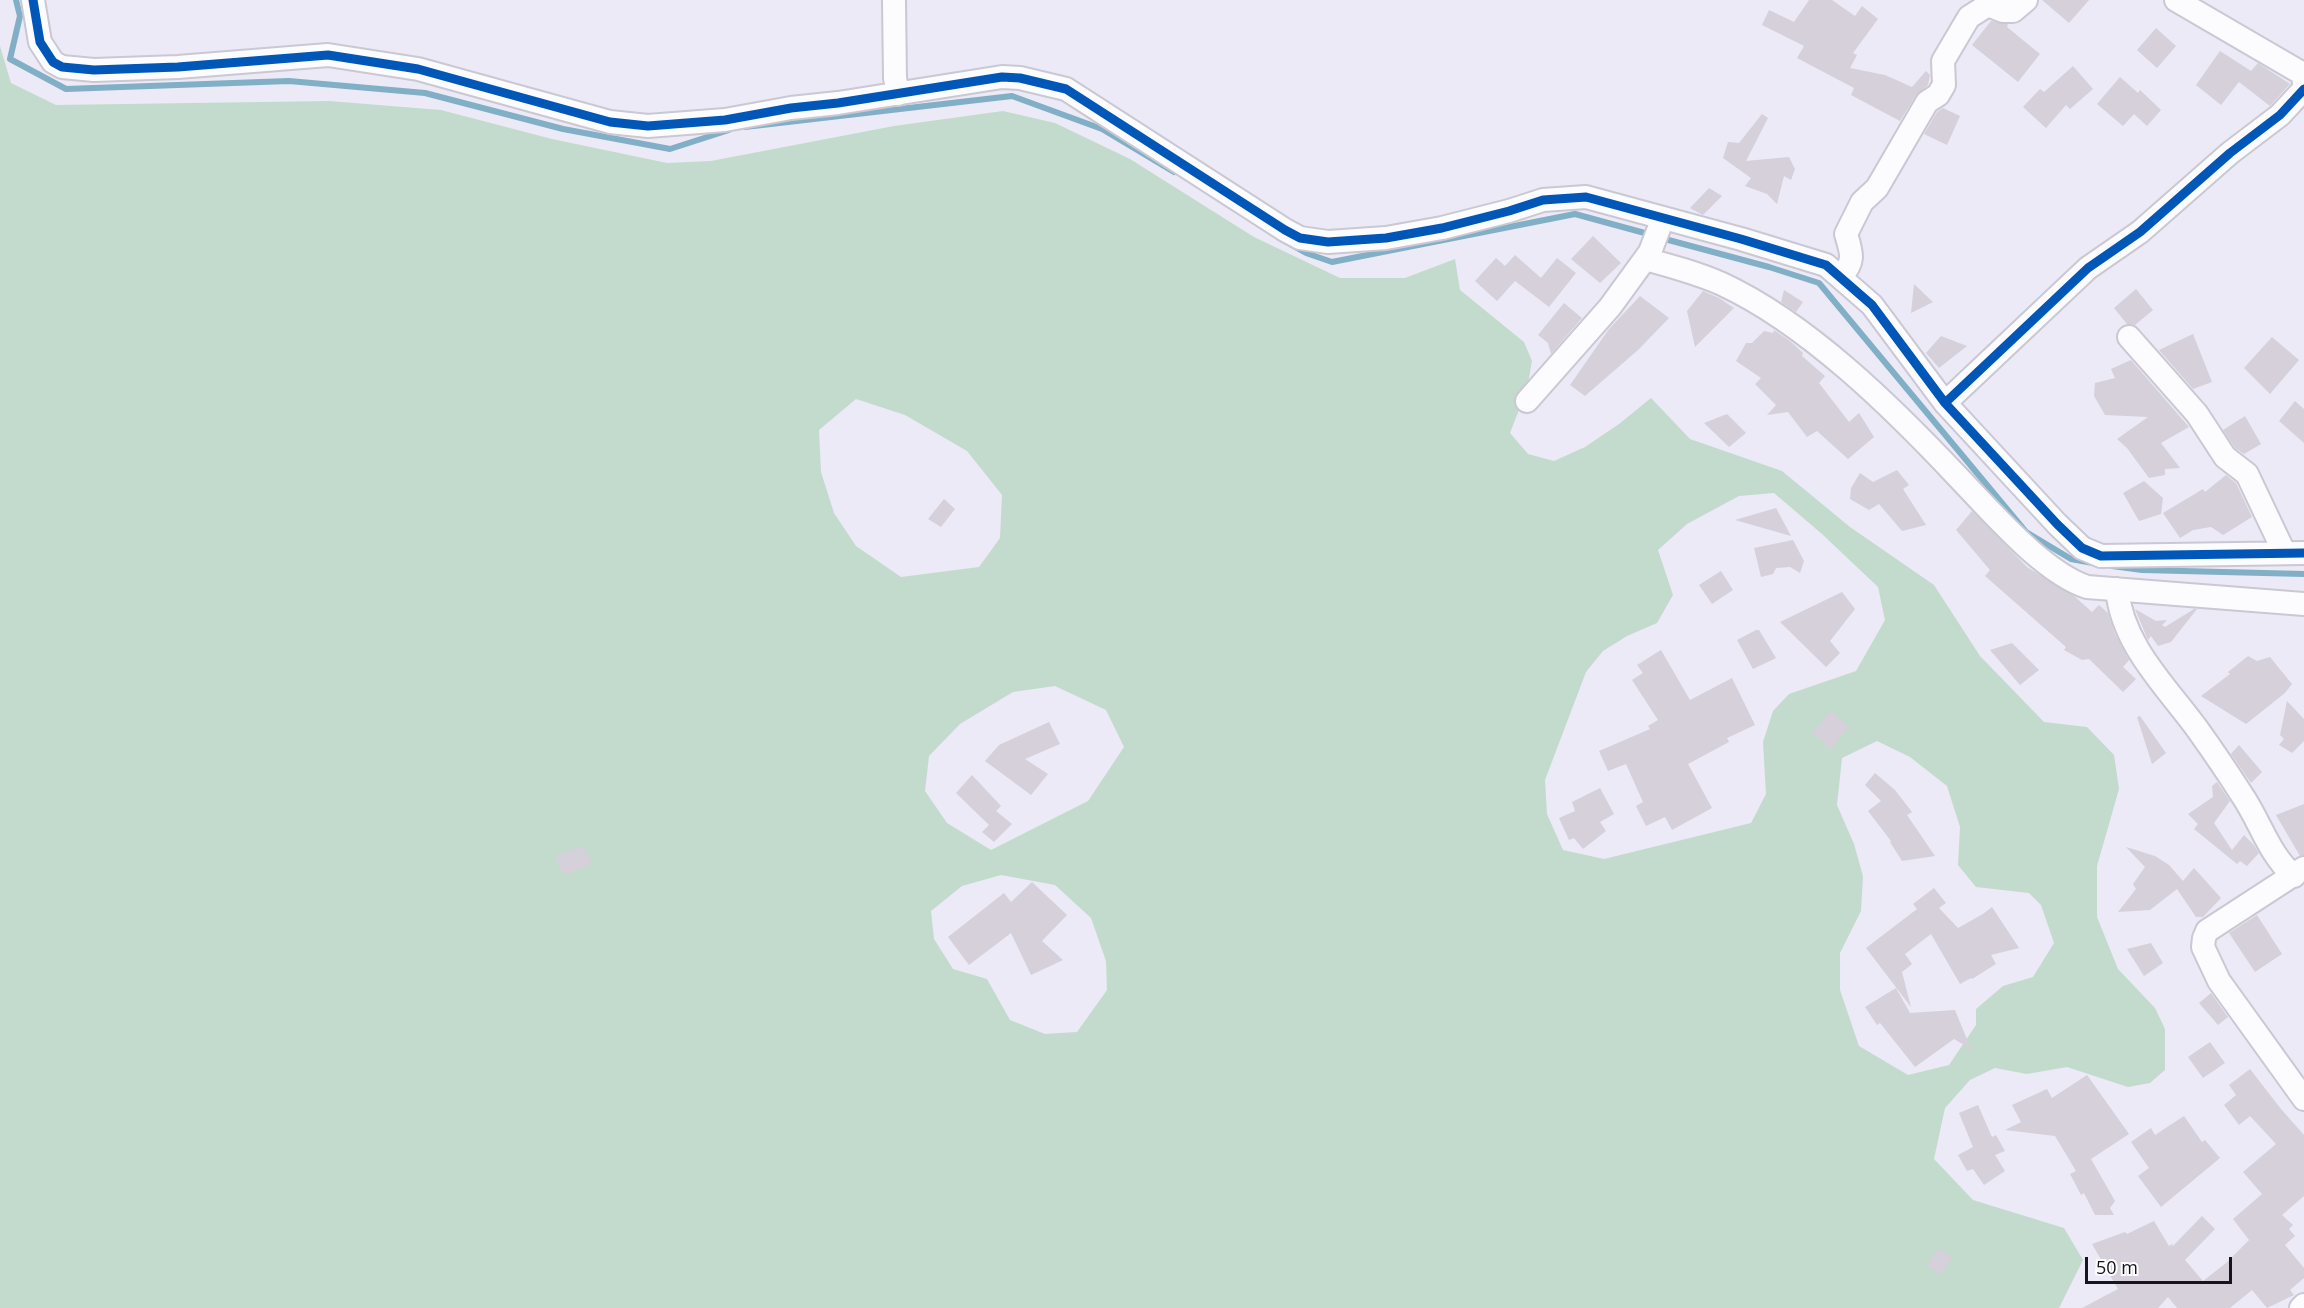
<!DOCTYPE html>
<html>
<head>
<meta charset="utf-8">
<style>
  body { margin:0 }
  #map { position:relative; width:2304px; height:1308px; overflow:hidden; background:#ebeaf6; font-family:"Open Sans",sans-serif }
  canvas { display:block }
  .scale { position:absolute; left:2085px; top:1257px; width:147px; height:27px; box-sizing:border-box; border:3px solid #16141e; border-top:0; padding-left:8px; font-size:18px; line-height:21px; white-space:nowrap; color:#16141e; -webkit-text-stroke:4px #fff; paint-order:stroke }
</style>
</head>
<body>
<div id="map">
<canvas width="2304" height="1308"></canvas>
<div class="scale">50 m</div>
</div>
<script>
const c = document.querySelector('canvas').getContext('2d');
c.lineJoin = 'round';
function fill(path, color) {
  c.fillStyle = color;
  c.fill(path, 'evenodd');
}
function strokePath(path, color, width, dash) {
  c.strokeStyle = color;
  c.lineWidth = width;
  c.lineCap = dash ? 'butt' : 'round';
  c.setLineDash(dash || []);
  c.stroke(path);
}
const green = new Path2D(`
  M 0,46 L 11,83 L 56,105 L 329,101 L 441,110 L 552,139 L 667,163 L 711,161 L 894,126 L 1003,111 L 1055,123 L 1130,159 L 1254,237 L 1340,278 L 1405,278 L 1455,259 L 1460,290 L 1524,342 L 1532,361 L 1527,389 L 1510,433 L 1528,454 L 1554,461 L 1585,447 L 1619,424 L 1651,398 L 1690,439 L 1782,471 L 1850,527 L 1934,585 L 1980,656 L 2044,722 L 2087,727 L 2114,755 L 2119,789 L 2097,866 L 2097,917 L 2118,969 L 2155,1008 L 2165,1029 L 2165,1070 L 2150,1083 L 2128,1087 L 2067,1067 L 2027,1074 L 1995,1068 L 1970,1080 L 1945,1108 L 1934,1159 L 1973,1200 L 2064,1228 L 2083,1260 L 2059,1308 L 0,1308 ZM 856,399 L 905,415 L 967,451 L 1002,495 L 1000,538 L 979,567 L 901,577 L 856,546 L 834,513 L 821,472 L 819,430 ZM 1774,493 L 1822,534 L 1878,587 L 1885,620 L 1856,671 L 1789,694 L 1773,711 L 1763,742 L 1766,794 L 1751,823 L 1604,859 L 1563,850 L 1547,814 L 1545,780 L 1586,672 L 1603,651 L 1627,636 L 1657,623 L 1673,595 L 1658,550 L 1687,524 L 1739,496 ZM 1055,686 L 1106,710 L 1124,747 L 1088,801 L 991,850 L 947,823 L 925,791 L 929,756 L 960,724 L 1013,692 ZM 1877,741 L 1910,757 L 1947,786 L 1960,827 L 1958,865 L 1976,887 L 2029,893 L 2041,905 L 2054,943 L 2033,977 L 2003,986 L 1976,1009 L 1976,1025 L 1949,1065 L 1908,1075 L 1859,1046 L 1840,990 L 1840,953 L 1861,911 L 1863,876 L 1854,844 L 1837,805 L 1842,758 ZM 1001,875 L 1055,885 L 1091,918 L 1106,961 L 1107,990 L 1077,1032 L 1045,1034 L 1010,1020 L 987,979 L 953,969 L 934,939 L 931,911 L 962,886 Z`);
const stream = new Path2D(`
  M 16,0 L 20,16 L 10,59 L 66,89 L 289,81 L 425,93 L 563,129 L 670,149 L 729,130
  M 745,127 L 1012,96 L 1102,129 L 1174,172
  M 1279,238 L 1306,253 L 1332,262 L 1575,214 L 1652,235
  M 1661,238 L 1769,267 L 1819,283 L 2026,532 L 2071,559 L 2093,563
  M 2112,566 L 2142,570 L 2304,574`);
const building = new Path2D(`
  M 1809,0 L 1832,0 L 1855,16 L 1862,6 L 1878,19 L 1853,53 L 1857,55 L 1850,68 L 1885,75 L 1912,87 L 1926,71 L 1930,75 L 1928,85 L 1916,95 L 1900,121 L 1851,95 L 1854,88 L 1797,58 L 1804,46 L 1762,25 L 1769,10 L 1794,22 Z
  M 2042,0 L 2089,0 L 2069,23 Z
  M 1991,21 L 2008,24 L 2007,27 L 2040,54 L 2018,82 L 1972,45 Z
  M 2156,28 L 2176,46 L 2157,68 L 2137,50 Z
  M 2220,51 L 2251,71 L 2258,63 L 2290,84 L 2270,106 L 2239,82 L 2221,105 L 2196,85 Z
  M 2073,66 L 2093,89 L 2070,109 L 2066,105 L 2046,128 L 2023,107 L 2040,89 L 2044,92 Z
  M 2120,77 L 2138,93 L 2140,90 L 2161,110 L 2147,126 L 2134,114 L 2123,126 L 2097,104 Z
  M 1943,108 L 1960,116 L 1947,145 L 1924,134 L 1937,112 Z
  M 1762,114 L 1768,118 L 1746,161 L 1789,157 L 1795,169 L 1791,180 L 1784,176 L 1777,204 L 1767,194 L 1745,186 L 1751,178 L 1723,158 L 1728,142 L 1739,143 Z
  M 1709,188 L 1722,196 L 1703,215 L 1690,208 Z
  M 1593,236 L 1621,263 L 1600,283 L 1571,259 Z
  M 1515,255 L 1541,278 L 1557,258 L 1576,273 L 1549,307 L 1515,281 L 1497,301 L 1475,281 L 1496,258 L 1505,266 Z
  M 1914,284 L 1933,302 L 1911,313 Z
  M 2136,289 L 2153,310 L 2135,325 L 2127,324 L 2114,308 Z
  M 1784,290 L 1803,302 L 1796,312 L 1781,302 Z
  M 1703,291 L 1719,298 L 1734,308 L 1695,347 L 1687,311 Z
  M 1640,296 L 1669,318 L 1638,350 L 1585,396 L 1570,385 L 1609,329 Z
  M 1564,303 L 1582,318 L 1551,354 L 1548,343 L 1538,335 Z
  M 1774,330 L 1790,341 L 1803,353 L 1802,356 L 1825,376 L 1819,383 L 1849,422 L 1859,413 L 1874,437 L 1848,459 L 1817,431 L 1807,437 L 1788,412 L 1767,415 L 1776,405 L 1755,384 L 1761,378 L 1736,361 L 1746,343 L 1752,343 L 1764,331 L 1773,333 Z
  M 2193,334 L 2212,382 L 2193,389 L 2159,350 Z
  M 1941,336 L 1967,346 L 1939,368 L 1926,353 Z
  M 2272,337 L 2299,360 L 2270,394 L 2244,368 Z
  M 2131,360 L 2189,427 L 2161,443 L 2180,468 L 2165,469 L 2165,475 L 2149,478 L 2127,448 L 2117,439 L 2148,417 L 2105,415 L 2094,396 L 2095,383 L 2115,378 L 2111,369 Z
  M 2295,401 L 2304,409 L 2304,443 L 2279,421 Z
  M 1727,414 L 1746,433 L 1729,447 L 1704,423 Z
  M 2245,416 L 2261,444 L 2244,454 L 2235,448 L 2223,430 Z
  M 1897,470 L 1909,485 L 1903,489 L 1926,525 L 1902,531 L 1879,504 L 1869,510 L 1850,499 L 1851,488 L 1860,473 L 1873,482 Z
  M 2226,475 L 2236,483 L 2252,517 L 2223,535 L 2211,527 L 2193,530 L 2180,538 L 2163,513 L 2203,489 L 2205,492 Z
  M 2144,481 L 2163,498 L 2161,514 L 2139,521 L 2123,493 Z
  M 944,499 L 955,509 L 941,527 L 928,519 Z
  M 1776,508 L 1791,536 L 1735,520 Z
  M 1972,511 L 2027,567 L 2073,595 L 2092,612 L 2099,605 L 2108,613 L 2115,634 L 2129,660 L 2123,667 L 2136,679 L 2123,692 L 2089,659 L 2082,660 L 2064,650 L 2066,647 L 1985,576 L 1990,570 L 1956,530 Z
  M 1793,540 L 1804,561 L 1800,573 L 1790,567 L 1776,568 L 1773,574 L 1761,577 L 1754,548 Z
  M 1721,571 L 1733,590 L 1712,604 L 1699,585 Z
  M 1842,592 L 1855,609 L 1830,641 L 1840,653 L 1826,667 L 1780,622 Z
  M 2135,609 L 2156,621 L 2167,620 L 2162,625 L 2165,627 L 2194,609 L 2197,609 L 2171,642 L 2158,646 L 2151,636 L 2148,640 Z
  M 1756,630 L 1759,630 L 1776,658 L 1753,669 L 1737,640 Z
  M 2012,643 L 2039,670 L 2020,685 L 1990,650 Z
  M 1661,650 L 1690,700 L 1732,678 L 1755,725 L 1727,738 L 1729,742 L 1688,764 L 1712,808 L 1672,830 L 1665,817 L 1646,826 L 1636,806 L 1643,802 L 1626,764 L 1608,771 L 1599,751 L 1650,729 L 1648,726 L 1658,720 L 1632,680 L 1643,673 L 1637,665 Z
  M 2248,656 L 2257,661 L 2270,657 L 2292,684 L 2285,693 L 2246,724 L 2201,696 L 2230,674 L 2228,672 Z
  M 2287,701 L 2304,719 L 2304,741 L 2292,753 L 2279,745 L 2284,739 L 2280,735 Z
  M 1831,711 L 1849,727 L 1831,749 L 1812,733 Z
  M 2140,716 L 2166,753 L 2152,764 L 2137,717 Z
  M 1049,722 L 1060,744 L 1025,759 L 1048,774 L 1031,795 L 985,761 L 999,745 Z
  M 2239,745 L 2262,772 L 2251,783 L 2231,754 Z
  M 1875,773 L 1895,790 L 1912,812 L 1907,815 L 1935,856 L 1902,861 L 1890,842 L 1891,841 L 1868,811 L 1881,801 L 1865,785 Z
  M 972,775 L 1001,806 L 996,811 L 1012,824 L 994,842 L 982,832 L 989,825 L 956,793 Z
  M 2217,782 L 2230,801 L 2214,823 L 2232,850 L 2244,835 L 2254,845 L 2259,853 L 2247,866 L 2240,861 L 2237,864 L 2194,829 L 2198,824 L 2188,814 L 2213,797 L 2212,786 Z
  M 1600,788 L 1614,814 L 1600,822 L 1606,831 L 1583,849 L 1574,838 L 1569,840 L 1559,818 L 1575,811 L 1572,802 Z
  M 2304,804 L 2304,855 L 2300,856 L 2276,815 Z
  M 583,846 L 592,864 L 563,875 L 555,856 Z
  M 2126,847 L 2155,856 L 2169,865 L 2183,881 L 2194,868 L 2221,898 L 2203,917 L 2196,917 L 2177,889 L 2150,910 L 2118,912 L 2136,889 L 2133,884 L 2145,867 Z
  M 1032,882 L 1067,915 L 1042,941 L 1063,960 L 1031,975 L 1011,933 L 969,965 L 948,937 L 1004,893 L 1011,902 Z
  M 1934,888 L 1946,903 L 1939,908 L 1958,928 L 1983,914 L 1992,907 L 2019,948 L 1991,955 L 1996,964 L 1972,979 L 1971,978 L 1960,984 L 1931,934 L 1905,954 L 1912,964 L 1902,972 L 1911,1007 L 1866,948 L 1917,909 L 1913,904 Z
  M 2257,915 L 2282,954 L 2255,972 L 2229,933 Z
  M 2151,943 L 2163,963 L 2144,976 L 2127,949 Z
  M 1896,988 L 1910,1013 L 1955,1010 L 1971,1049 L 1954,1039 L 1915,1067 L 1880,1023 L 1877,1025 L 1865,1007 Z
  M 2211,993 L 2228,1017 L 2218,1025 L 2199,1003 Z
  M 2210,1042 L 2225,1063 L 2203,1078 L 2188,1057 Z
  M 2250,1069 L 2281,1109 L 2304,1135 L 2304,1196 L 2282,1215 L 2293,1225 L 2289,1229 L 2295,1236 L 2285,1245 L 2304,1268 L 2304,1278 L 2290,1290 L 2294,1295 L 2267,1308 L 2252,1290 L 2230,1308 L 2177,1308 L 2168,1297 L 2158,1308 L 2082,1308 L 2118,1289 L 2092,1244 L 2125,1232 L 2127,1234 L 2154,1221 L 2169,1246 L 2172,1244 L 2173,1246 L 2202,1216 L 2215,1229 L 2185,1260 L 2203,1281 L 2226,1263 L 2249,1240 L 2233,1219 L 2262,1194 L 2243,1172 L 2276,1144 L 2250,1116 L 2239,1125 L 2224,1105 L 2236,1095 L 2229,1085 Z
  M 2087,1075 L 2129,1134 L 2091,1159 L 2115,1201 L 2110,1208 L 2114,1215 L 2095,1215 L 2084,1193 L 2081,1195 L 2070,1174 L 2076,1171 L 2055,1136 L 2005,1130 L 2021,1122 L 2012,1105 L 2047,1089 L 2052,1098 Z
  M 1978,1105 L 1992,1137 L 1996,1135 L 2005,1151 L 1995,1155 L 2005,1171 L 1984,1185 L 1973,1169 L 1967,1171 L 1958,1155 L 1973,1147 L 1959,1113 Z
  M 2184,1116 L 2202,1142 L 2205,1140 L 2220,1158 L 2161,1207 L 2138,1176 L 2149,1168 L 2131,1142 L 2151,1128 L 2155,1135 Z
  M 1939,1248 L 1952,1258 L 1940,1275 L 1927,1265 Z`);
const street = new Path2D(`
  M 33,0 L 40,42 L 53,62 L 62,67 L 94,70 L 178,67 L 328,55 L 418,69 L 610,122 L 648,126 L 725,120 L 791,108 L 838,103 L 1002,77 L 1020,78 L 1066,89 L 1285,230 L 1300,238 L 1328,242 L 1386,238 L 1442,228 L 1509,211 L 1543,200 L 1586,197 L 1741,239 L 1826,265 L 1872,305 L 1945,403 L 2057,524 L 2082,548 L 2101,556 L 2304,553
  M 894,0 L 895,78 L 898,94
  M 2176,0 L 2303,74 L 2304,84
  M 1645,259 C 1671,266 1697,273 1722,284 C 1808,324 1893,408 1957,476 C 1990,510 2042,572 2087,587 L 2304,604
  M 1841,277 C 1855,261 1852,254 1846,234 L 1862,202 L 1877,188 L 1927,102 L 1938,95 L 1944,85 L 1943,61 L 1969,17 L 1988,5 L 2003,11 L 2013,11 L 2026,0
  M 2129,337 L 2197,414 L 2225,457 L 2247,474 L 2284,552
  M 1527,401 L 1610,307 L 1650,252 L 1663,218
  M 1945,403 L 2088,268 L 2140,232 L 2230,153 L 2280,115 L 2304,89
  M 2117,589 C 2122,645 2166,686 2198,730 C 2213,751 2228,773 2242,795 C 2260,821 2269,855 2294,876
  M 2304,868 L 2207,931 L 2204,938 L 2203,947 L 2219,981 L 2304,1099
  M 2301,1308 L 2304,1305`);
const cycleway = new Path2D(`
  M 33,0 L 40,42 L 53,62 L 62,67 L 94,70 L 178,67 L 328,55 L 418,69 L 610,122 L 648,126 L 725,120 L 791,108 L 838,103 L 1002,77 L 1020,78 L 1066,89 L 1285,230 L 1300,238 L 1328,242 L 1386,238 L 1442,228 L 1509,211 L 1543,200 L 1586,197 L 1741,239 L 1826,265 L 1872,305 L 1945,403 L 2057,524 L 2082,548 L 2101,556 L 2304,553
  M 1945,403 L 2088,268 L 2140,232 L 2230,153 L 2280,115 L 2304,89`);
fill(green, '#c3dbcc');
strokePath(stream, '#80afc6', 6);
fill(building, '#d5d0d9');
strokePath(street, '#c9c8d3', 26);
strokePath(street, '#fcfcfe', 22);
strokePath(cycleway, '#0057b8', 9);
</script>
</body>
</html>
